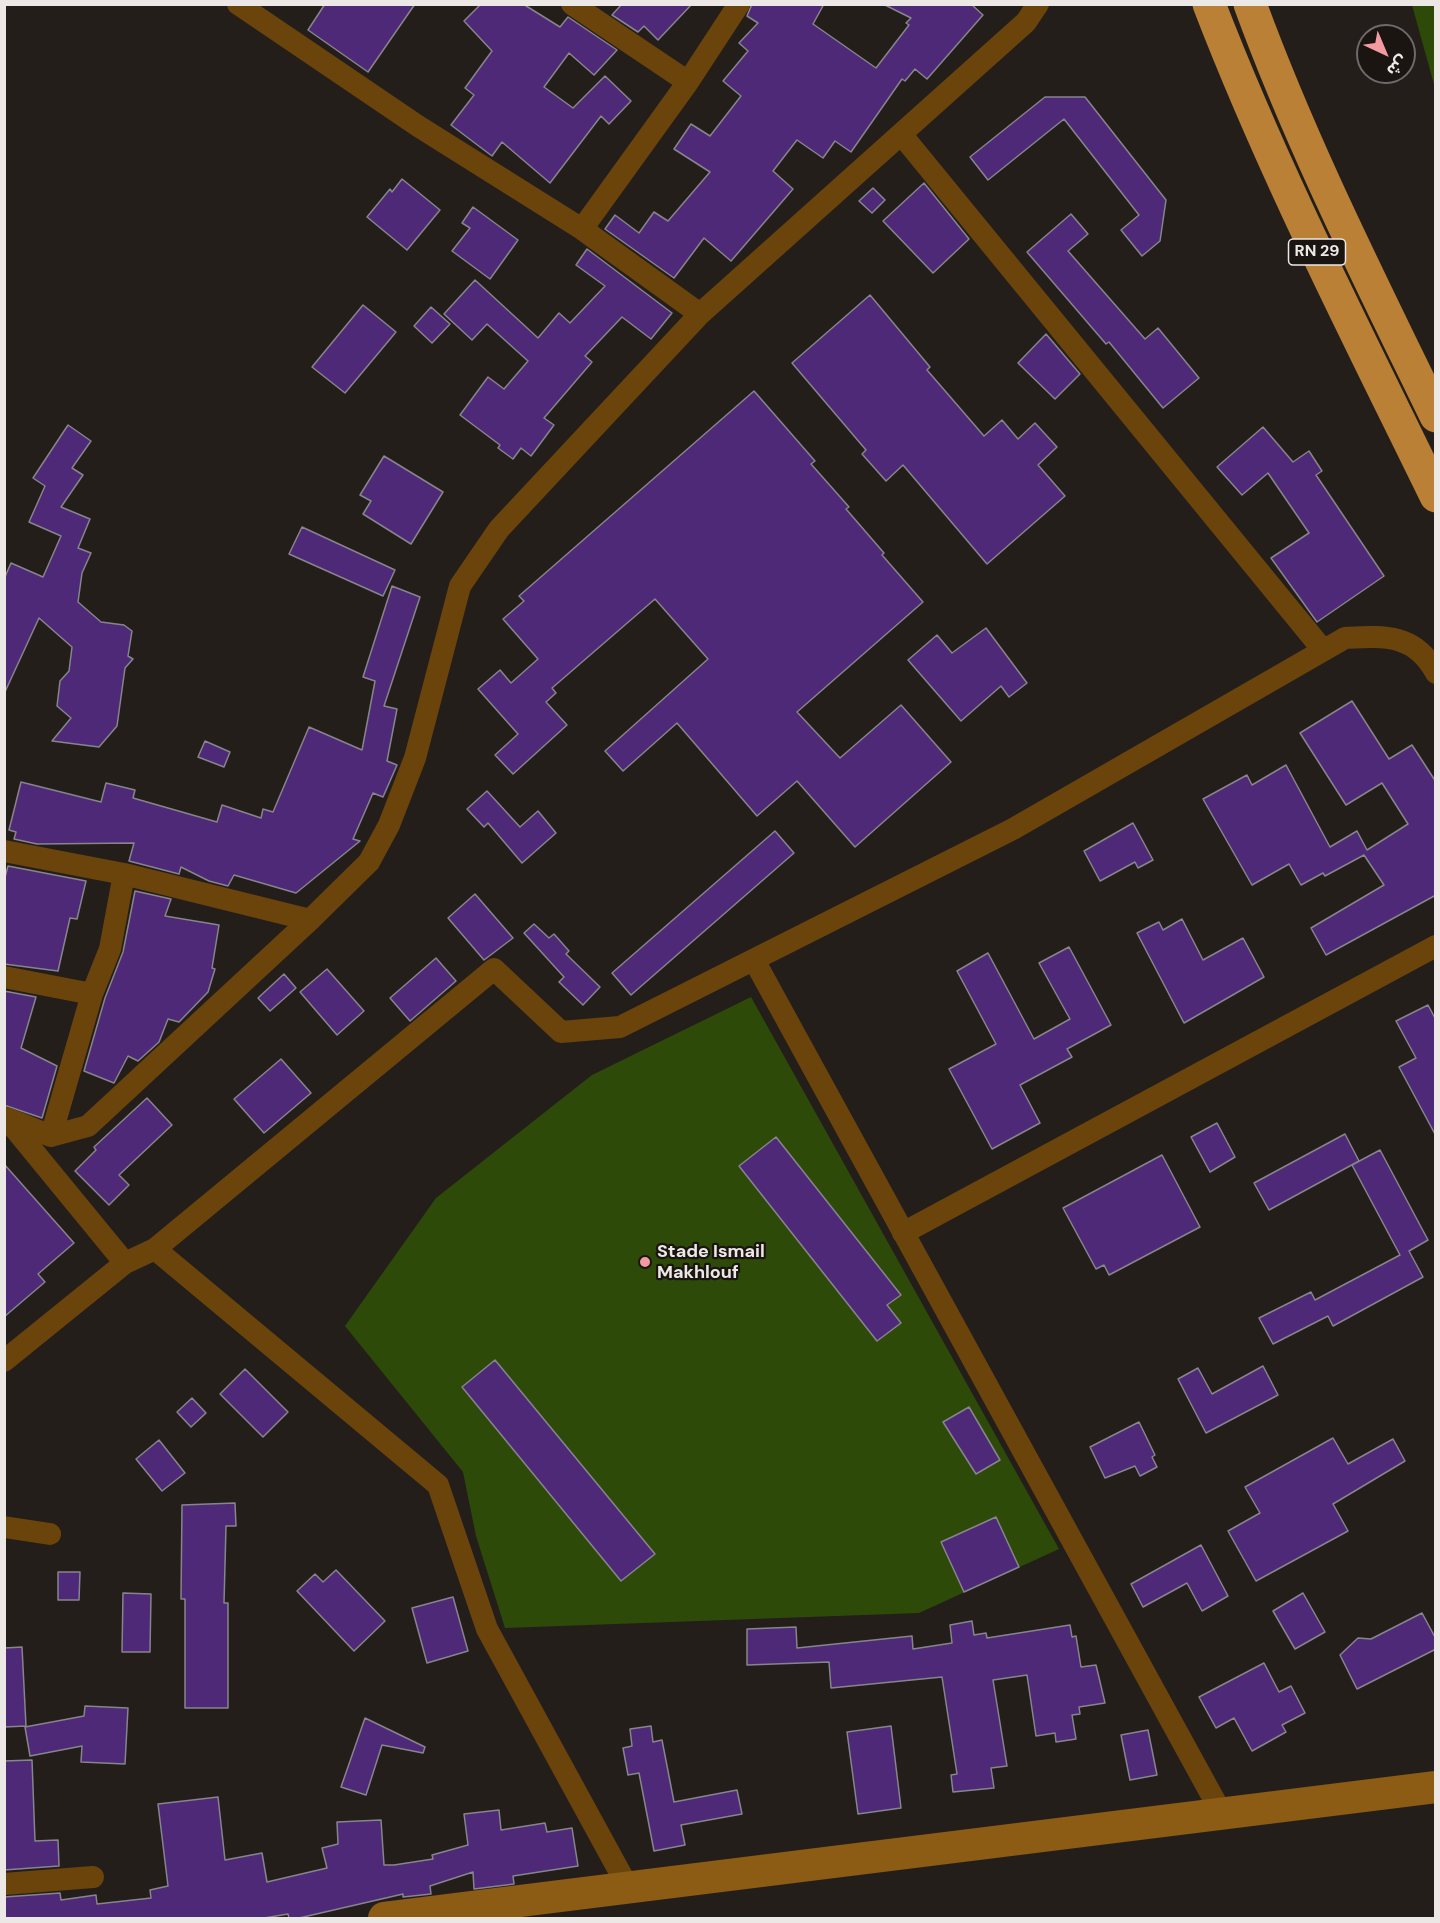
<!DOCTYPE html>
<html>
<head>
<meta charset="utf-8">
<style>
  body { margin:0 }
  #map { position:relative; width:1440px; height:1923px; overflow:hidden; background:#241e1b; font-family:"DM Sans","Noto Sans Arabic",sans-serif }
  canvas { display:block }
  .frame { position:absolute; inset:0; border:6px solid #ece8e6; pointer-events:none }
  .north { position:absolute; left:1356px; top:24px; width:60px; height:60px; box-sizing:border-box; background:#1b1512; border:2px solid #6f6967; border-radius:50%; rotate:136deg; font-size:16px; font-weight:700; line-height:24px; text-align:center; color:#ece8e6 }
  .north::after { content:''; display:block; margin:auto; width:21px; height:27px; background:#f49aa1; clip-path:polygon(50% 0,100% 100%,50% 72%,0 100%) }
</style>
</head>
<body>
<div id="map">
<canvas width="1440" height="1923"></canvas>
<div class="frame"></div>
<div class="north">ش</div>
</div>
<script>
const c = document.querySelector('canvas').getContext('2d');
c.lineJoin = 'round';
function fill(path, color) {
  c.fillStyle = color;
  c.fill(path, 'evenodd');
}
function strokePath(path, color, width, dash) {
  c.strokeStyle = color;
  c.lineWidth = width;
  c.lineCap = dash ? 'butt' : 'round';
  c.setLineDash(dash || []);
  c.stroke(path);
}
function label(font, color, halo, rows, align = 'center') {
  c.font = font + ' "DM Sans",sans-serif';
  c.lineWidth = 4.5;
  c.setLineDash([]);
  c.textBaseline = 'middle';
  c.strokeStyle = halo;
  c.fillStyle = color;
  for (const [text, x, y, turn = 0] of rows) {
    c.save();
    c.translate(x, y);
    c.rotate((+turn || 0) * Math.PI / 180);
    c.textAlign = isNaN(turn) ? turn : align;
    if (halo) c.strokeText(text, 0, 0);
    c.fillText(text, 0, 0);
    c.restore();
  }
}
const green = new Path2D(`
  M 1412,5 L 1435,5 L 1435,88 Z
  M 751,997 L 1059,1549 L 919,1613 L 505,1628 L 476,1536 L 463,1472 L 345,1326 L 436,1198 L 592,1075 Z`);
const building = new Path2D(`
  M 325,4 L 415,4 L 368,72 L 308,30 Z
  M 481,4 L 523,4 L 560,27 L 568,17 L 617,50 L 594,75 L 569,53 L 544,87 L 573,108 L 605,76 L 631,101 L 609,124 L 601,116 L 550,183 L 502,142 L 492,156 L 451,125 L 474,95 L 465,88 L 492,51 L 464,21 Z
  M 622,4 L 692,4 L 658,40 L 644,26 L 638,32 L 612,15 Z
  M 752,4 L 824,4 L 813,24 L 876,68 L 909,25 L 906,23 L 911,18 L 883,4 L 971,4 L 983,15 L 927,79 L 915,69 L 905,81 L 902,79 L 851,152 L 835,141 L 823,158 L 797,140 L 773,171 L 793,189 L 731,261 L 704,238 L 674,278 L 605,229 L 615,215 L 639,233 L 654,212 L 668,221 L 710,172 L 674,149 L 691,124 L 710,136 L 741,96 L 723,81 L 748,51 L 739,43 L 758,23 L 747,16 Z
  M 1045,97 L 1085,97 L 1166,200 L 1160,241 L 1142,256 L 1121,230 L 1139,215 L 1064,119 L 988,180 L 970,157 Z
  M 402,179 L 440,210 L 407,250 L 367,217 L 390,189 L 392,192 Z
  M 924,183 L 969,239 L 933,273 L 883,221 Z
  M 873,188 L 885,200 L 872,213 L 859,201 Z
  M 473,207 L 518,240 L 490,279 L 452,251 L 470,228 L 462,223 Z
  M 1071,214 L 1088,234 L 1068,251 L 1145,339 L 1158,328 L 1199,378 L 1163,408 L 1109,342 L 1106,344 L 1027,252 Z
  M 587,249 L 672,313 L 651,339 L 622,317 L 585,356 L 592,362 L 544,418 L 554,425 L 531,456 L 521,448 L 513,459 L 498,448 L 500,445 L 460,415 L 488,377 L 504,389 L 528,361 L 487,324 L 472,340 L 444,314 L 475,280 L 538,338 L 559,313 L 570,323 L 605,286 L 576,265 Z
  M 870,295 L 930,367 L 927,370 L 984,436 L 1002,420 L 1018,439 L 1035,423 L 1057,447 L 1038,465 L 1065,496 L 987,564 L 903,465 L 886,481 L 862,454 L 866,450 L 792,363 Z
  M 363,305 L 396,332 L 345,393 L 312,367 Z
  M 431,307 L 450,324 L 432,343 L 414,326 Z
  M 1046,334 L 1080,374 L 1055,399 L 1018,363 Z
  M 754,391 L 815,461 L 811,464 L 849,507 L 846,509 L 884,553 L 882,555 L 923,602 L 797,712 L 840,758 L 901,705 L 951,762 L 855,847 L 797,781 L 757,816 L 677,723 L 623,771 L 605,751 L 708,659 L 655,599 L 552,688 L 556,693 L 546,702 L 567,725 L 513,774 L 495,755 L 518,734 L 478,689 L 500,670 L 511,683 L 538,659 L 503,619 L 524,601 L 519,596 Z
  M 68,425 L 91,441 L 72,468 L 83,475 L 61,507 L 90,519 L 78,548 L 91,553 L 82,573 L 78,602 L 101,622 L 124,625 L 132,631 L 128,656 L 133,659 L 125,668 L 117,726 L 99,747 L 52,741 L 71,718 L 57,706 L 60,681 L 69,671 L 72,647 L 39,618 L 4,694 L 4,579 L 11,563 L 43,577 L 61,536 L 29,522 L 45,486 L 33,478 Z
  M 1263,427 L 1293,462 L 1309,451 L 1322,471 L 1316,475 L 1384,576 L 1317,622 L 1271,558 L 1309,533 L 1268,473 L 1242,495 L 1217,467 Z
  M 384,456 L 443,492 L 411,544 L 363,514 L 371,501 L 360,495 Z
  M 302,527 L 395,570 L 383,596 L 289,554 Z
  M 392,586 L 420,597 L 384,706 L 397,709 L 387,761 L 397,765 L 383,797 L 373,793 L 353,839 L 360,841 L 296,893 L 234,875 L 228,886 L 209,881 L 181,867 L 179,874 L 129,861 L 134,843 L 37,844 L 14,839 L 16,832 L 9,830 L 21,782 L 101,802 L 106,783 L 135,790 L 133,798 L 217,822 L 222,805 L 261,818 L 263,809 L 273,812 L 309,727 L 362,750 L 375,681 L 363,677 Z
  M 986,628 L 1027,683 L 1009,697 L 1001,686 L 961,721 L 908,660 L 937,635 L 952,653 Z
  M 1352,701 L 1389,759 L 1412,745 L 1436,782 L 1436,895 L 1326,955 L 1311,928 L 1384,885 L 1364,855 L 1325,876 L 1323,873 L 1301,885 L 1289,864 L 1252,885 L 1203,799 L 1247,775 L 1252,785 L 1286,765 L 1330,847 L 1357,831 L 1367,850 L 1408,824 L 1382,783 L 1346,805 L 1300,733 Z
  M 205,741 L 230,752 L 224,767 L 198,757 Z
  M 487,791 L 520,827 L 538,811 L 556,833 L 522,863 L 488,823 L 484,827 L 467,809 Z
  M 1133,823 L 1153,860 L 1138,868 L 1135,862 L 1100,881 L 1084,851 Z
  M 775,831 L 794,853 L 631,995 L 612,973 Z
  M 8,866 L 86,881 L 77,919 L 70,918 L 58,971 L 4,964 L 4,881 Z
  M 135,891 L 171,899 L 165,916 L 219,925 L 212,968 L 215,969 L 208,992 L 179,1022 L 168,1019 L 159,1042 L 138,1061 L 128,1056 L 114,1083 L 84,1071 L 105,998 L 123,952 Z
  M 475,894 L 513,938 L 484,960 L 448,918 Z
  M 1182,919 L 1203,960 L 1243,938 L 1264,977 L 1184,1023 L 1137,933 L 1159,922 L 1163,930 Z
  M 534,924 L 549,938 L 554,934 L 569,951 L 566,954 L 600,987 L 583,1005 L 559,982 L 564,977 L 524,933 Z
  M 1069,947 L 1111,1025 L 1067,1049 L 1072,1057 L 1020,1085 L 1040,1123 L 992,1149 L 949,1069 L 996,1044 L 957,971 L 988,953 L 1034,1039 L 1070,1019 L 1039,963 Z
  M 436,958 L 456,981 L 410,1021 L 390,998 Z
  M 327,969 L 364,1011 L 337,1035 L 300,992 Z
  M 284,974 L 296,988 L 270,1011 L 258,998 Z
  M 4,991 L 36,997 L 21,1048 L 57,1066 L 42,1118 L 4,1105 Z
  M 1428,1005 L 1436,1020 L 1436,1136 L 1399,1067 L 1416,1058 L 1396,1021 Z
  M 281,1059 L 311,1093 L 264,1133 L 234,1099 Z
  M 147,1098 L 172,1125 L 119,1175 L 129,1185 L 109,1205 L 75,1171 L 96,1150 L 94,1147 Z
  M 1217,1123 L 1235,1157 L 1210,1172 L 1191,1137 Z
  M 1345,1134 L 1359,1161 L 1269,1210 L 1254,1183 Z
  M 776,1137 L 901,1295 L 887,1305 L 901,1323 L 877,1341 L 739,1166 Z
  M 1380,1150 L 1428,1240 L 1409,1251 L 1423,1277 L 1333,1326 L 1328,1316 L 1273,1344 L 1259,1318 L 1311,1292 L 1315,1300 L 1400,1255 L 1352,1165 Z
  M 1162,1155 L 1200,1227 L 1109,1275 L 1104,1265 L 1096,1269 L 1063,1208 Z
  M 4,1164 L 74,1243 L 38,1274 L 45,1282 L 4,1317 Z
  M 495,1360 L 655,1554 L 621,1581 L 462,1387 Z
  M 1263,1366 L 1278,1395 L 1206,1433 L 1178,1379 L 1198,1368 L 1212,1394 Z
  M 245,1369 L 288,1412 L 263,1437 L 220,1394 Z
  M 192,1398 L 206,1413 L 191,1427 L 177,1412 Z
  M 969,1407 L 1000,1460 L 976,1474 L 943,1422 Z
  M 1139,1422 L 1155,1455 L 1152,1457 L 1157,1467 L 1140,1476 L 1135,1466 L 1105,1478 L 1090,1447 Z
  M 1333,1438 L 1348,1464 L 1393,1439 L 1405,1461 L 1333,1504 L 1348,1531 L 1256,1581 L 1228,1531 L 1260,1513 L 1245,1487 Z
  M 159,1440 L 185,1473 L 162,1491 L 136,1459 Z
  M 235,1503 L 236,1526 L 226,1526 L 224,1603 L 228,1603 L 228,1708 L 185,1708 L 185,1599 L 181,1599 L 182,1505 Z
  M 996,1517 L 1019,1567 L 964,1592 L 941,1542 Z
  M 1201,1545 L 1228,1596 L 1202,1611 L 1187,1583 L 1143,1607 L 1131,1584 Z
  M 336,1570 L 385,1621 L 354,1651 L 297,1591 L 315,1574 L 323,1582 Z
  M 58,1572 L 80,1572 L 79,1600 L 58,1600 Z
  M 123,1593 L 151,1594 L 150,1652 L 122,1652 Z
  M 1303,1593 L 1325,1632 L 1295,1649 L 1273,1611 Z
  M 453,1597 L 468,1651 L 427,1663 L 412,1608 Z
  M 1422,1613 L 1436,1639 L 1436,1649 L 1357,1689 L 1340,1655 L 1358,1638 L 1371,1639 Z
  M 972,1621 L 974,1635 L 986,1633 L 987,1638 L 1070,1625 L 1072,1637 L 1076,1636 L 1081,1667 L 1096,1665 L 1105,1703 L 1079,1707 L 1080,1714 L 1072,1715 L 1076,1739 L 1056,1742 L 1055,1733 L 1036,1736 L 1027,1675 L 993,1680 L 1007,1766 L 991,1768 L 994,1788 L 953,1792 L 951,1775 L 957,1774 L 942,1677 L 831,1688 L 829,1662 L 747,1665 L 747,1629 L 796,1627 L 797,1648 L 912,1636 L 913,1649 L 952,1643 L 950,1625 Z
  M 22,1647 L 26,1726 L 4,1727 L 4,1648 Z
  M 1264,1663 L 1279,1692 L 1291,1686 L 1305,1713 L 1282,1725 L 1286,1732 L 1252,1751 L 1234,1718 L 1216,1728 L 1199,1697 Z
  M 85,1706 L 128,1708 L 125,1764 L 81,1762 L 82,1746 L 30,1756 L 25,1727 L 84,1716 Z
  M 365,1718 L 425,1747 L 423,1753 L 382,1745 L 366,1795 L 341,1787 Z
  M 651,1726 L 653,1742 L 662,1740 L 674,1802 L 737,1790 L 742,1814 L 681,1825 L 685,1845 L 654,1851 L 639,1773 L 628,1775 L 623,1748 L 632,1746 L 630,1729 Z
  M 891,1726 L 901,1808 L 858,1814 L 847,1732 Z
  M 1148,1730 L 1157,1775 L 1130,1780 L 1121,1735 Z
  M 32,1760 L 35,1841 L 58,1840 L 59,1866 L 4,1870 L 4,1761 Z
  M 218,1797 L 225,1860 L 262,1853 L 267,1882 L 327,1868 L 322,1848 L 338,1844 L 337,1822 L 381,1820 L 384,1865 L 394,1865 L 433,1859 L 432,1855 L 468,1845 L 464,1814 L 499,1810 L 501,1830 L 545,1823 L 547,1832 L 572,1828 L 578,1866 L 513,1876 L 514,1884 L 474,1889 L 473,1872 L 430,1886 L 431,1894 L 403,1897 L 403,1894 L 299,1918 L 289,1918 L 288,1914 L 264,1918 L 4,1918 L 4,1897 L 60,1893 L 61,1900 L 96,1895 L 97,1904 L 151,1898 L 150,1890 L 168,1886 L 158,1804 Z`);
const street = new Path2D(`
  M 238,4 L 418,126 L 582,229 L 700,314
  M 572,4 L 688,82 L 739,4
  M 901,134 L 1323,650
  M 582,229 L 688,82
  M 4,851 L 124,874 L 310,920
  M 754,960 L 1222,1814
  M 4,977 L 92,994
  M 6,1118 L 125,1263 L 155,1249 L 494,969 L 561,1032 L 620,1027 L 1013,829 L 1345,638 C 1383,636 1415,633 1436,673
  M 9,1119 L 51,1136 L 88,1126 L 310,920 L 369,862 L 389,825 L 415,758 L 460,586 L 499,529 L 700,314 L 1026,22 L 1038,4
  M 51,1136 L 92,994 L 110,949 L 124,874
  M 903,1233 L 1436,946
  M 155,1249 L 438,1485 L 487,1629 L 629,1889
  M 4,1361 L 125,1263
  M 4,1527 L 50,1534
  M 4,1884 L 93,1877`);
const secondary = new Path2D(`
  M 384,1918 L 1436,1787`);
const highway = new Path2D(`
  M 1209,4 C 1274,173 1357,334 1436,496
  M 1250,4 C 1302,146 1370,280 1436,416`);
const markers = [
  [645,1262,6,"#f49aa1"]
];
const shields = [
  [1317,252,57]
];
const shieldNames = [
  ["RN 29",1317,252]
];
const poiNames = [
  ["Stade Ismail",657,1252],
  ["Makhlouf",657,1273]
];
fill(green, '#2e4a09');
fill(building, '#4d2977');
strokePath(building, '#87858c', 1.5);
strokePath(street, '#6b440c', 22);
strokePath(secondary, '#8c5b14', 32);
strokePath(highway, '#b98036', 33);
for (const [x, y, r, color] of markers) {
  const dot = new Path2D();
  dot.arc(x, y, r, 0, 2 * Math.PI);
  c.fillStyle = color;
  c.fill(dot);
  strokePath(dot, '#1b1512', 2);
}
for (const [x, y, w] of shields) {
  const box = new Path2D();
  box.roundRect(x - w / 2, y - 13, w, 26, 4.5);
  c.fillStyle = '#1b1512';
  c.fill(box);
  strokePath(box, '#ece8e6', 1.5);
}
label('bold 16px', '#ece8e6', null, shieldNames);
label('bold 18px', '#ece8e6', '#1b1512', poiNames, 'left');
</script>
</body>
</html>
